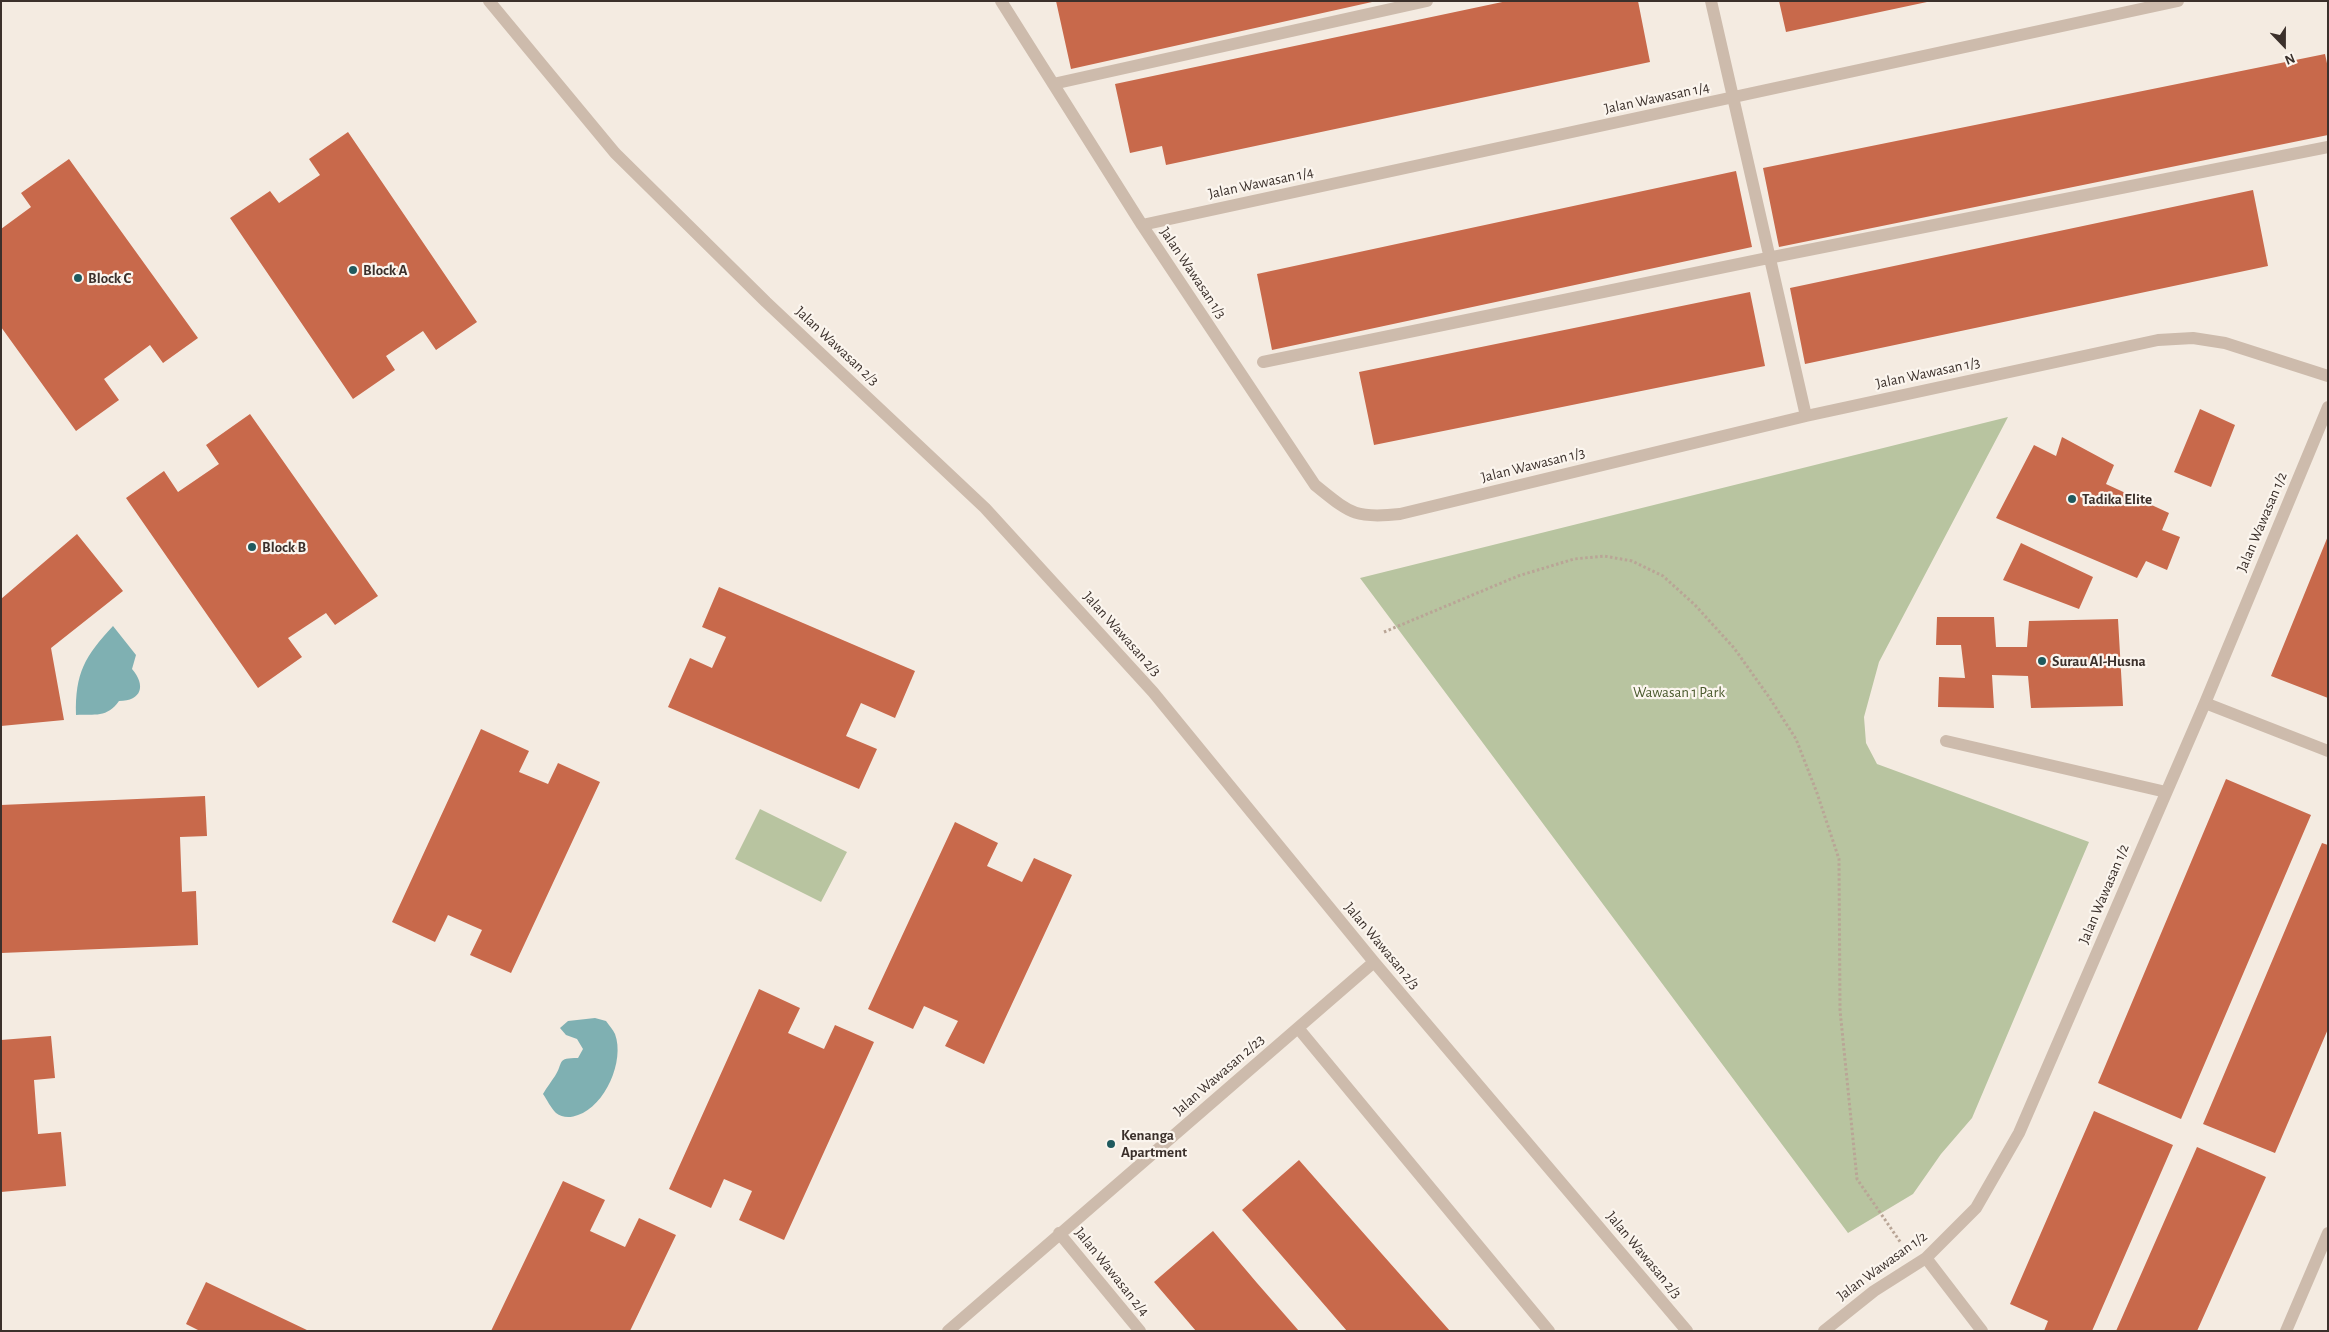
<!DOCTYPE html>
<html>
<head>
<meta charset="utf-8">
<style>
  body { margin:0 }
  #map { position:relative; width:2329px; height:1332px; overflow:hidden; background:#f4ebe1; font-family:"Alegreya Sans",sans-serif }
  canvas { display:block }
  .frame { position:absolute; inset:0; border:2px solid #3b302b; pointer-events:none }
  .north { position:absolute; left:2259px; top:20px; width:50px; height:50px; -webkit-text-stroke:4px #fbf5ee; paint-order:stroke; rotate:158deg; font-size:14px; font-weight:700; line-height:20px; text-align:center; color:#3b302b }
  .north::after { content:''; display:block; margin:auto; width:18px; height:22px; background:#3b302b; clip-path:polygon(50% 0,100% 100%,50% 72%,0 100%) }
</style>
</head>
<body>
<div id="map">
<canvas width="2329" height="1332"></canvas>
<div class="frame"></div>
<div class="north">N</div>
</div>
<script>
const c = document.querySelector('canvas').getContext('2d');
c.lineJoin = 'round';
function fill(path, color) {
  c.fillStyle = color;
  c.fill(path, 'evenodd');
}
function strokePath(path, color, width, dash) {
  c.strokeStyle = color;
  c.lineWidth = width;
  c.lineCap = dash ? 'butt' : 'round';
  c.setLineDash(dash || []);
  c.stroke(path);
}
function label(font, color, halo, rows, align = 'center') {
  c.font = font + ' "Alegreya Sans",sans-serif';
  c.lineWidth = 4.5;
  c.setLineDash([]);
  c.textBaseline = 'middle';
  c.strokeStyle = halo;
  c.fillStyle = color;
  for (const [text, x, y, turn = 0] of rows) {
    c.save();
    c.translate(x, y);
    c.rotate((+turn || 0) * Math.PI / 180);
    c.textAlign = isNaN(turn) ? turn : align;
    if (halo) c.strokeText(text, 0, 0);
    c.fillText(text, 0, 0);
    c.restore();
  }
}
const green = new Path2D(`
  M 2008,417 L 1879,662 L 1864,717 L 1866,743 L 1877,764 L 2089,842 L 1972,1118 L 1941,1154 L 1913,1194 L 1848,1233 L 1360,578 Z
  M 760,809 L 847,852 L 821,902 L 735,859 Z`);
const water = new Path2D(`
  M 113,626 L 136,655 L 132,669 C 146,685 142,701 119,701 C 107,718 95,714 76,715 C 75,673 85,656 113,626 Z
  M 595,1018 L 606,1021 C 609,1025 613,1030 615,1034 C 625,1061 605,1106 578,1115 C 571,1118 562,1118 556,1113 C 551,1108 547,1100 543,1094 C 547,1087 551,1082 555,1076 C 564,1062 556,1058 578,1058 L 583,1049 L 577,1039 L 566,1035 L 560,1028 L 568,1021 Z`);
const building = new Path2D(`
  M 1056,1 L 1372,1 L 1372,2 L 1071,69 Z
  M 1507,1 L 1638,1 L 1650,62 L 1166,165 L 1162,146 L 1130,153 L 1115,84 Z
  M 1779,1 L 1926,1 L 1927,2 L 1786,32 Z
  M 2325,54 L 2328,68 L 2328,135 L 1779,247 L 1763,168 Z
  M 348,132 L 477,322 L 436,350 L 423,331 L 386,356 L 395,370 L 353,399 L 230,218 L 270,191 L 279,203 L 320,175 L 309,159 Z
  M 69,159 L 198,338 L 163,363 L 150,345 L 104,379 L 119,400 L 76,431 L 1,327 L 1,229 L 31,207 L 21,193 Z
  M 1736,171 L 1752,247 L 1272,350 L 1257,274 Z
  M 2253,190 L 2268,266 L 1805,364 L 1790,288 Z
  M 1750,292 L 1765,366 L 1374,445 L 1359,372 Z
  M 2200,409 L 2235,425 L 2211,487 L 2174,472 Z
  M 250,414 L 378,596 L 335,625 L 326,613 L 288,638 L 302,657 L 258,688 L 126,498 L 164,471 L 178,492 L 219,464 L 206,445 Z
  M 2062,437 L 2114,465 L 2106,484 L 2169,513 L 2162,530 L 2180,537 L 2167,570 L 2146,561 L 2137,578 L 1996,518 L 2034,445 L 2056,456 Z
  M 77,534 L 123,591 L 51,648 L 64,720 L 1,726 L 1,599 Z
  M 2328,536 L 2328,698 L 2271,676 Z
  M 2021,543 L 2093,577 L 2079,609 L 2003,580 Z
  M 719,587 L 915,671 L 895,718 L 861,703 L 846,736 L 877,749 L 859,789 L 668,707 L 690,658 L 712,668 L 726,637 L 702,627 Z
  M 1937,617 L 1994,617 L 1996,647 L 2027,647 L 2029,621 L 2118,619 L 2123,706 L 2031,708 L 2028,676 L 1992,675 L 1994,708 L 1938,707 L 1939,677 L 1965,678 L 1961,645 L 1936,645 Z
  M 481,729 L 529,751 L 519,772 L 548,784 L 558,763 L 600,782 L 511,973 L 470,955 L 482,930 L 448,915 L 435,942 L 392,922 Z
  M 2226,779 L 2311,815 L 2181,1119 L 2098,1083 Z
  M 205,796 L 207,836 L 180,837 L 182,892 L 196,891 L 198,945 L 1,953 L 1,805 Z
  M 955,822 L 998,843 L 987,866 L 1022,882 L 1034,858 L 1072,875 L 984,1064 L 945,1046 L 958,1021 L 924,1006 L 913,1029 L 868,1009 Z
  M 2322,843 L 2328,845 L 2328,1029 L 2275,1153 L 2203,1124 Z
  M 759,989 L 800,1008 L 788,1033 L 824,1049 L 835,1025 L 874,1042 L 784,1240 L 739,1220 L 752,1191 L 724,1179 L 711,1208 L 669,1189 Z
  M 51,1036 L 55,1078 L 34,1080 L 38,1134 L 61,1132 L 66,1186 L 1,1192 L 1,1040 Z
  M 2094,1111 L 2173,1145 L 2092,1331 L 2044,1331 L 2048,1321 L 2010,1304 Z
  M 2197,1147 L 2266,1177 L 2249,1215 L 2197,1331 L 2116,1331 Z
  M 1299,1160 L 1321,1185 L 1450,1331 L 1347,1331 L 1308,1286 L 1242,1210 Z
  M 563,1181 L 605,1200 L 590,1231 L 625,1247 L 639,1218 L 676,1235 L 630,1331 L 491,1331 Z
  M 1213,1231 L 1257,1283 L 1299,1331 L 1196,1331 L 1154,1282 Z
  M 206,1282 L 309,1331 L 200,1331 L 186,1324 Z`);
const path = new Path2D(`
  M 1384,632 L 1518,576 L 1574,559 L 1604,556 L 1632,561 L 1663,576 L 1695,605 L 1734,648 L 1769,697 L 1796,739 L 1817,793 L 1839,859 L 1840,1010 L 1857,1179 L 1901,1243`);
const minor = new Path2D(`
  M 489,1 L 615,153 L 766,302 L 985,508 L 1153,692 L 1374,962 L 1687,1331
  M 1001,1 L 1142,225 L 1315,485 C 1350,513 1354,519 1400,514 L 1806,416 L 2158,340 L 2193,338 L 2225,343 L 2328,376
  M 1711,1 L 1806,416
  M 1053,84 L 1427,1
  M 1142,225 L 2178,1
  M 1263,362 L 1768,258 L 2328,147
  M 2205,703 L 2328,751
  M 1946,741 L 2166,792
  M 1298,1028 L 1549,1331
  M 1059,1233 L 1140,1331
  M 1926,1258 L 1982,1331
  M 948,1331 L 1374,962
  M 1824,1331 L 1874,1291 L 1926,1258 L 1976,1208 L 2019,1133 L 2205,703 L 2328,407
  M 2286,1331 L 2328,1233`);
const markers = [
  [353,270,5,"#1f5a5e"],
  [78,278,5,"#1f5a5e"],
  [2072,499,5,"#1f5a5e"],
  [252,547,5,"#1f5a5e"],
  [2042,661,5,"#1f5a5e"],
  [1111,1144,5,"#1f5a5e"]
];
const streetNames = [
  ["Jalan Wawasan 1/4",1657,98,-12],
  ["Jalan Wawasan 1/4",1261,183,-12],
  ["Jalan Wawasan 1/3",1193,273,56],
  ["Jalan Wawasan 2/3",837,346,43],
  ["Jalan Wawasan 1/3",1928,373,-12],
  ["Jalan Wawasan 1/3",1533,465,-14],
  ["Jalan Wawasan 1/2",2262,522,-67],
  ["Jalan Wawasan 2/3",1122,634,48],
  ["Jalan Wawasan 1/2",2104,894,-67],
  ["Jalan Wawasan 2/3",1382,946,50],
  ["Jalan Wawasan 2/23",1219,1075,-41],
  ["Jalan Wawasan 2/3",1644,1255,50],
  ["Jalan Wawasan 1/2",1882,1266,-36],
  ["Jalan Wawasan 2/4",1112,1272,51]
];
const poiNames = [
  ["Block A",363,270],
  ["Block C",88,278],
  ["Tadika Elite",2082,499],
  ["Block B",262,547],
  ["Surau Al-Husna",2052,661],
  ["Kenanga",1121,1135],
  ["Apartment",1121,1152]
];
const parkNames = [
  ["Wawasan 1 Park",1679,692]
];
fill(green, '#b8c4a0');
fill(water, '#7fb0b2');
fill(building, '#c8694b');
strokePath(path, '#b9a596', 3, [2.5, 2.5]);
strokePath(minor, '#cdbbac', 12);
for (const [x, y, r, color] of markers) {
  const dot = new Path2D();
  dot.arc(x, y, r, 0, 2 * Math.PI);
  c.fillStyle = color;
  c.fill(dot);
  strokePath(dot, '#fbf5ee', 2);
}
label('15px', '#3b302b', '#fbf5ee', streetNames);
label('bold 15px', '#3b302b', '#fbf5ee', poiNames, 'left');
label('15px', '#4a5a2e', '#fbf5ee', parkNames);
</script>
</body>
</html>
